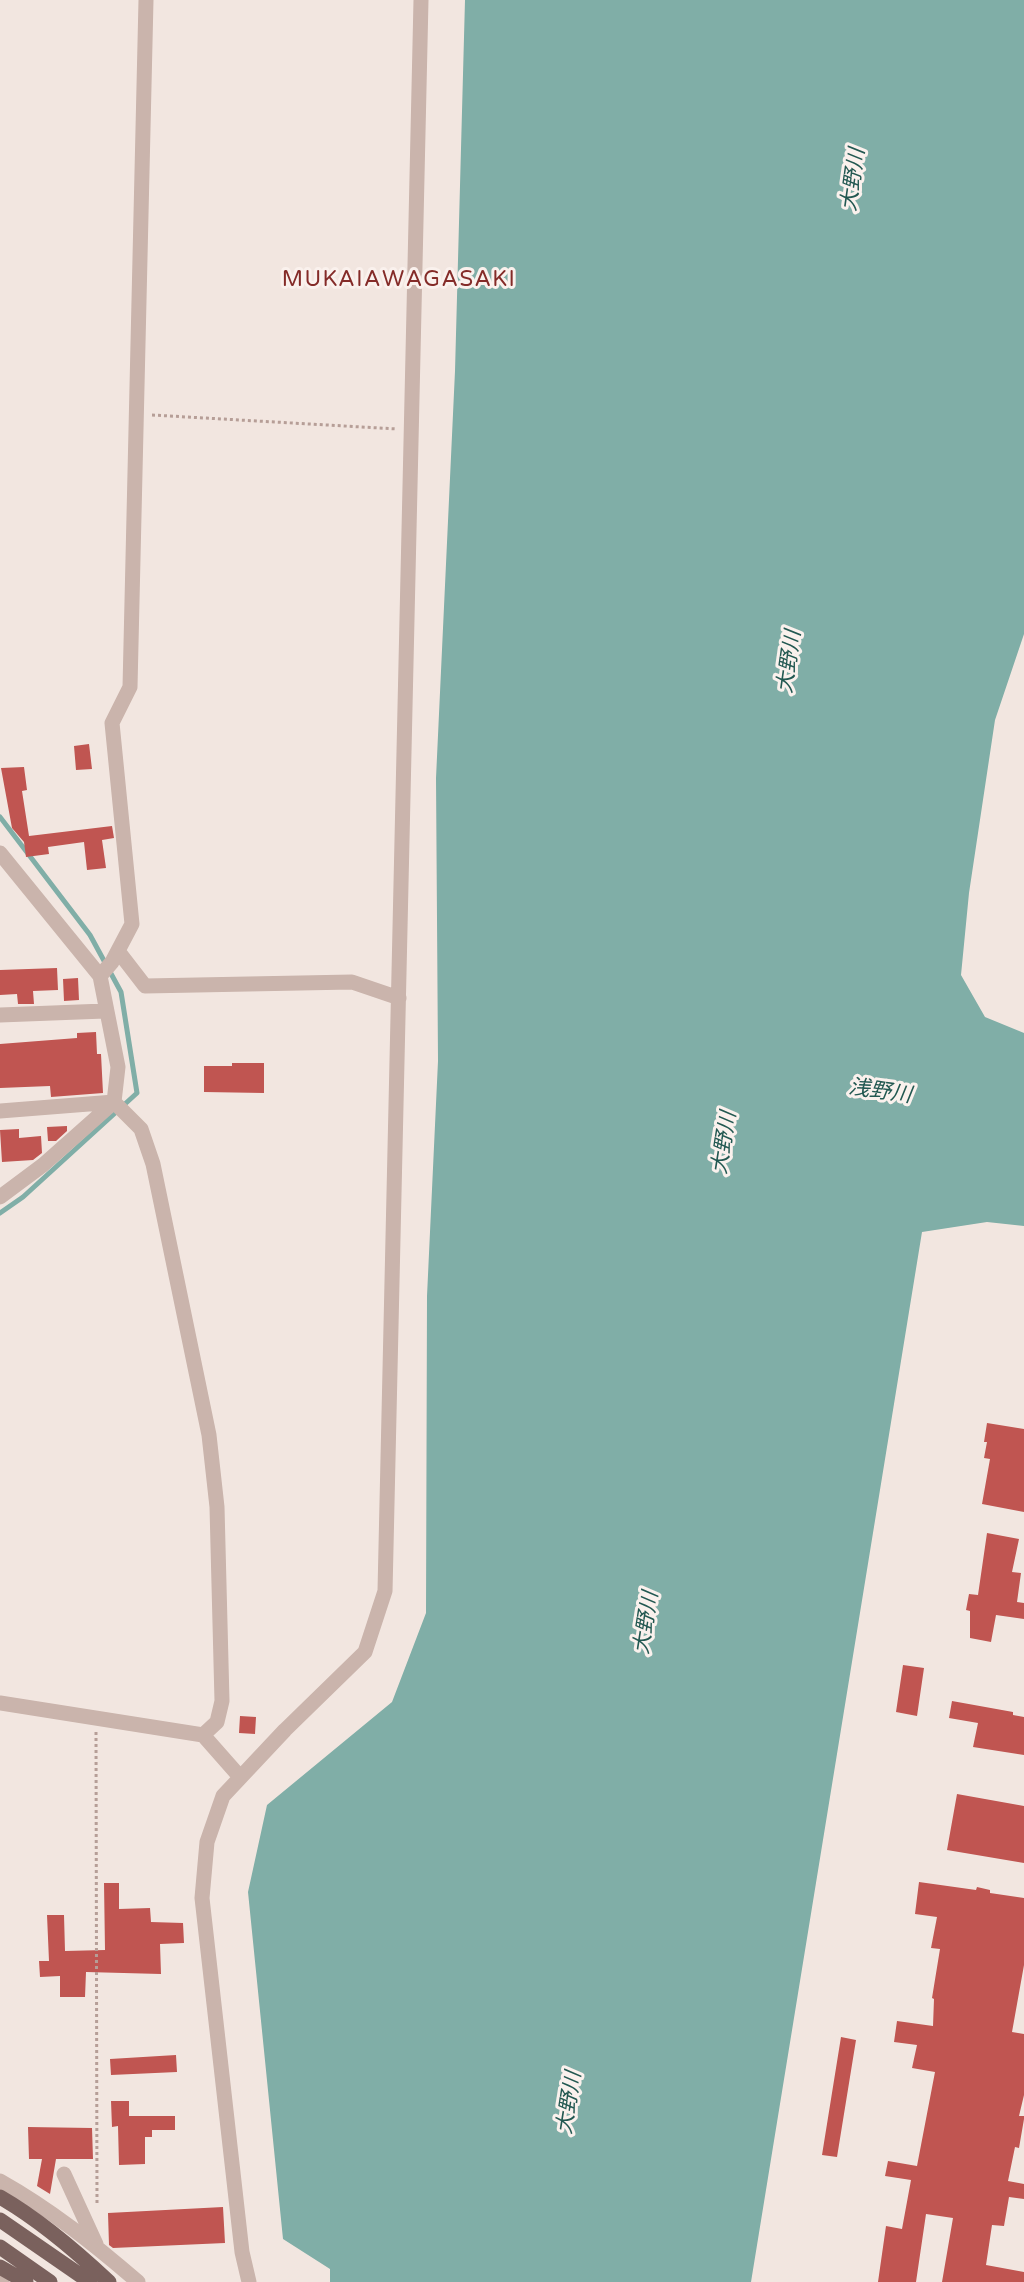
<!DOCTYPE html>
<html>
<head>
<meta charset="utf-8">
<style>
  body { margin:0 }
  canvas { display:block; background:#f2e6e0 }
</style>
</head>
<body>
<canvas width="1024" height="2282"></canvas>
<script>
const c = document.querySelector('canvas').getContext('2d');
c.lineJoin = 'round';
function fill(path, color) {
  c.fillStyle = color;
  c.fill(path, 'evenodd');
}
function strokePath(path, color, width, dash) {
  c.strokeStyle = color;
  c.lineWidth = width;
  c.lineCap = dash ? 'butt' : 'round';
  c.setLineDash(dash || []);
  c.stroke(path);
}
function label(font, color, halo, rows, align = 'center') {
  c.font = font + ' "Varela Round","Noto Sans JP",sans-serif';
  c.lineWidth = 6;
  c.setLineDash([]);
  c.textBaseline = 'middle';
  c.strokeStyle = halo;
  c.fillStyle = color;
  for (const [text, x, y, turn = 0] of rows) {
    c.save();
    c.translate(x, y);
    c.rotate((+turn || 0) * Math.PI / 180);
    c.textAlign = isNaN(turn) ? turn : align;
    if (halo) c.strokeText(text, 0, 0);
    c.fillText(text, 0, 0);
    c.restore();
  }
}
const water = new Path2D(`
  M 465,0 L 1024,0 L 1024,634 L 995,720 L 969,893 L 961,975 L 985,1017 L 1024,1033 L 1024,1226 L 987,1222 L 922,1232 L 751,2282 L 330,2282 L 330,2269 L 283,2239 L 248,1892 L 267,1805 L 392,1702 L 426,1613 L 427,1296 L 438,1061 L 436,778 L 455,371 Z`);
const stream = new Path2D(`
  M 0,817 L 90,935 L 121,992 L 137,1093 L 23,1197 L 0,1213`);
const building = new Path2D(`
  M 89,744 L 92,769 L 76,770 L 74,746 Z
  M 24,767 L 27,790 L 22,791 L 29,836 L 112,826 L 114,838 L 102,840 L 106,868 L 87,870 L 84,842 L 48,847 L 49,854 L 26,857 L 24,842 L 12,828 L 1,768 Z
  M 57,968 L 58,990 L 33,991 L 34,1004 L 18,1004 L 17,994 L 0,995 L 0,970 Z
  M 78,978 L 79,1000 L 64,1001 L 63,979 Z
  M 96,1032 L 97,1054 L 101,1054 L 103,1093 L 51,1097 L 50,1086 L 0,1088 L 0,1044 L 77,1038 L 77,1033 Z
  M 232,1063 L 264,1063 L 264,1093 L 204,1092 L 204,1066 L 232,1066 Z
  M 67,1126 L 67,1131 L 56,1141 L 48,1141 L 47,1127 Z
  M 19,1129 L 19,1138 L 41,1136 L 42,1153 L 33,1160 L 2,1162 L 0,1130 Z
  M 987,1423 L 1024,1429 L 1024,1512 L 982,1504 L 990,1459 L 984,1458 L 987,1442 L 984,1442 Z
  M 987,1533 L 1019,1539 L 1012,1572 L 1021,1573 L 1017,1602 L 1024,1603 L 1024,1619 L 996,1615 L 991,1642 L 970,1638 L 970,1611 L 966,1610 L 969,1594 L 978,1595 Z
  M 903,1665 L 924,1668 L 917,1716 L 896,1712 Z
  M 952,1701 L 1013,1712 L 1013,1715 L 1024,1717 L 1024,1755 L 973,1747 L 978,1723 L 949,1718 Z
  M 240,1716 L 256,1717 L 255,1734 L 239,1733 Z
  M 957,1794 L 1024,1806 L 1024,1863 L 947,1850 Z
  M 919,1882 L 976,1890 L 977,1887 L 990,1890 L 990,1893 L 1024,1898 L 1024,1965 L 1012,2032 L 1024,2034 L 1024,2095 L 1019,2116 L 1024,2116 L 1024,2119 L 1019,2148 L 1015,2147 L 1008,2181 L 1024,2184 L 1024,2199 L 1009,2197 L 1004,2226 L 992,2225 L 986,2265 L 1024,2272 L 1024,2282 L 942,2282 L 953,2218 L 926,2214 L 916,2282 L 878,2282 L 886,2226 L 902,2229 L 911,2180 L 885,2176 L 888,2161 L 917,2166 L 935,2072 L 912,2068 L 917,2045 L 894,2042 L 897,2021 L 933,2026 L 934,1999 L 932,1998 L 940,1949 L 931,1948 L 937,1917 L 915,1914 Z
  M 104,1883 L 119,1883 L 119,1909 L 150,1908 L 151,1922 L 183,1923 L 184,1943 L 160,1944 L 161,1974 L 86,1972 L 85,1997 L 60,1997 L 60,1976 L 40,1977 L 39,1961 L 49,1961 L 47,1915 L 64,1915 L 65,1951 L 105,1950 Z
  M 841,2037 L 856,2040 L 837,2157 L 822,2155 Z
  M 176,2055 L 177,2072 L 111,2075 L 110,2059 Z
  M 111,2101 L 129,2101 L 129,2116 L 175,2116 L 175,2130 L 152,2130 L 152,2137 L 145,2137 L 145,2164 L 119,2165 L 118,2126 L 112,2127 Z
  M 28,2127 L 92,2128 L 93,2159 L 56,2159 L 50,2194 L 37,2186 L 42,2159 L 29,2159 Z
  M 223,2207 L 225,2243 L 113,2248 L 109,2245 L 108,2213 Z`);
const path = new Path2D(`
  M 152,415 L 397,429
  M 96,1732 L 97,2205`);
const minor = new Path2D(`
  M 0,853 L 100,976 L 118,1067 L 114,1102 L 43,1165 L 0,1197
  M 118,951 L 145,986 L 352,982 L 399,998
  M 100,976 L 112,962 L 132,924 L 112,723 L 130,687 L 146,0
  M 0,1015 L 105,1011
  M 0,1111 L 114,1102 L 141,1129 L 153,1164 L 209,1435 L 217,1507 L 222,1701 L 217,1722 L 203,1735
  M 0,1703 L 203,1735 L 240,1777
  M 64,2174 L 96,2244
  M 0,2181 C 50,2209 94,2244 138,2282
  M 0,2281 L 2,2282
  M 249,2282 L 242,2252 L 202,1898 L 207,1842 L 223,1796 L 285,1730 L 365,1652 L 385,1591 L 421,0`);
const major = new Path2D(`
  M 0,2197 C 40,2220 76,2251 109,2282
  M 0,2220 L 90,2282
  M 0,2247 L 50,2282
  M 0,2267 L 26,2282`);
const waterNames = [
  ["大野川",854,180,-82],
  ["大野川",790,662,-82],
  ["浅野川",880,1092,8],
  ["大野川",725,1143,-81],
  ["大野川",647,1623,-81],
  ["大野川",570,2103,-81]
];
const quarterNames = [
  ["MUKAIAWAGASAKI",399,280]
];
fill(water, '#80aea7');
strokePath(stream, '#80aea7', 5);
fill(building, '#c05551');
strokePath(path, '#b69e97', 3, [3, 3]);
strokePath(minor, '#cab4ac', 15);
strokePath(major, '#7a615d', 15);
label('italic 21px', '#225851', '#faf1ed', waterNames);
c.letterSpacing = '1.5px';
label('22px', '#842b28', '#faf1ed', quarterNames);
c.letterSpacing = '0px';
</script>
</body>
</html>
